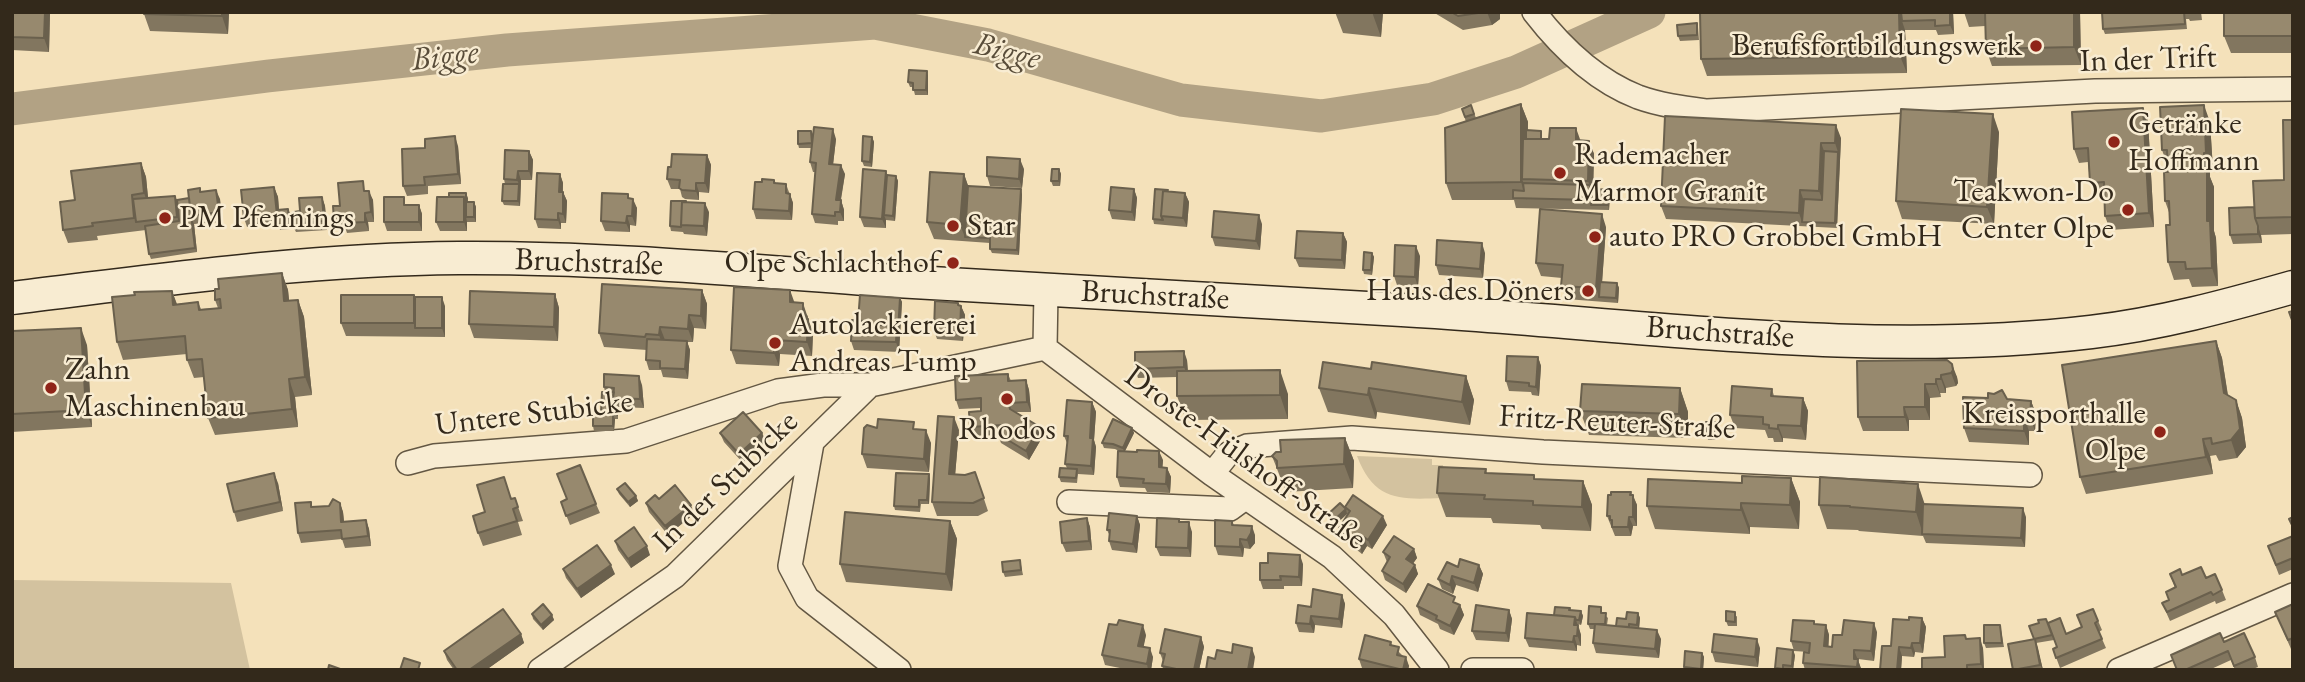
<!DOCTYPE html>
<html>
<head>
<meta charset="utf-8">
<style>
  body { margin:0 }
  #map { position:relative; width:2305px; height:682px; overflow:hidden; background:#f4e1ba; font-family:"EB Garamond",serif }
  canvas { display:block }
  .frame { position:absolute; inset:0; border:14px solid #33291b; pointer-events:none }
</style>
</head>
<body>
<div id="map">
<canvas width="2305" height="682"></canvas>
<div class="frame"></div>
</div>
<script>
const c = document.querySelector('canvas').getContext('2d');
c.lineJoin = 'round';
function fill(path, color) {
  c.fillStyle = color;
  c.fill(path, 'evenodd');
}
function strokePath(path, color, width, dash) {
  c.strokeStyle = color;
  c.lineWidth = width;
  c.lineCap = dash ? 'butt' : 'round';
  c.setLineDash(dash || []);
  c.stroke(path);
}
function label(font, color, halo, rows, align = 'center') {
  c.font = font + ' "EB Garamond",serif';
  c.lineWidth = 5;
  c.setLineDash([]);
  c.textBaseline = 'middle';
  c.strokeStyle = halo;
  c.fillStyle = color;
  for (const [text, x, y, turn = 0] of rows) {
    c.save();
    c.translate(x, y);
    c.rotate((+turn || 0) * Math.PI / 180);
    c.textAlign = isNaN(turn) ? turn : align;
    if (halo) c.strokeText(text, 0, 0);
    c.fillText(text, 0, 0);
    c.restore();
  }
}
const green = new Path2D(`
  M 1357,456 L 1432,459 L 1432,465 L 1443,465 L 1441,498 C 1398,500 1374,500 1357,456 Z
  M 12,580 L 231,583 L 250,670 L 12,670 Z`);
const river = new Path2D(`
  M 12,109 L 268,76 L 507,50 L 875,23 L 988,45 L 1181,100 L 1321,116 L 1433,99 L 1516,72 L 1649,12`);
const street = new Path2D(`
  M 1534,12 C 1561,47 1597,81 1638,97 C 1660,105 1684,108 1707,111 L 2095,91 L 2293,89
  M 1046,291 L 1045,348 L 1212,474 L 1332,557 L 1394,615 L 1437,670
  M 812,443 L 790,566 L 807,598 L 899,670
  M 408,463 L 434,456 L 626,441 L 778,391 L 823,385 L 870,385
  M 1212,474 L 1228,454 L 1247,446 L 1352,438 L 1543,452 L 2030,475
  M 1069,502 L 1230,509 L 1245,498
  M 540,670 L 675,576 L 870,385 L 1045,348
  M 1473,670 L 1522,670
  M 2119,670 L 2293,595`);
const secondary = new Path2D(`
  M 12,298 C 161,280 309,259 459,258 C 605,257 751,271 896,281 C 1064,292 1233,300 1402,310 C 1629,323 1864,359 2091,332 C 2160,324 2226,306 2293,287`);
const wall = new Path2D(`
  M 12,12 L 50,12 L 49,52 L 12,50 Z
  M 229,12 L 228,34 L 150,31 L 144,14 Z
  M 1335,12 L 1383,12 L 1381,37 L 1343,33 Z
  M 1433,12 L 1500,12 L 1500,19 L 1492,25 L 1463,30 Z
  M 1700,12 L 1953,12 L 1954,34 L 1938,35 L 1936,30 L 1905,30 L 1907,73 L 1707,76 L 1701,59 Z
  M 1964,12 L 2080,12 L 2081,65 L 1992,66 L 1986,49 L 1985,26 L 1969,27 Z
  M 2102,12 L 2201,12 L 2202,20 L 2190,21 L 2189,19 L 2186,19 L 2187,29 L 2105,34 L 2103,29 Z
  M 2293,12 L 2293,53 L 2231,53 L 2224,36 Z
  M 1697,23 L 1698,27 L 1699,40 L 1680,41 L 1678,36 Z
  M 927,71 L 928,76 L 928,95 L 915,95 L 913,87 L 910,87 L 908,82 Z
  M 1521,104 L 1528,122 L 1528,130 L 1542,135 L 1542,139 L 1589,141 L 1594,154 L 1593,190 L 1610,194 L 1609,210 L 1516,208 L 1514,200 L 1452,200 L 1446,183 L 1466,122 L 1462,109 L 1471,105 L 1476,118 Z
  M 2143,108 L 2148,121 L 2154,227 L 2110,230 L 2105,216 L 2104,196 L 2095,196 L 2090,183 L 2088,162 L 2079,163 L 2074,149 Z
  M 1665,116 L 1841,138 L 1837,228 L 1666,219 L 1661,206 Z
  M 2293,120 L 2293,234 L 2261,235 L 2262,243 L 2233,244 L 2230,235 L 2254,207 L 2284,180 Z
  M 2210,122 L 2213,170 L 2210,170 L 2210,177 L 2214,187 L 2214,231 L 2216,238 L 2218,286 L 2192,287 L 2189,279 L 2174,280 L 2168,262 L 2170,215 L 2165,201 L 2167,164 L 2162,150 Z
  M 1999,132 L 1994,224 L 1902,219 L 1896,201 Z
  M 813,135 L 836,139 L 833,165 L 845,174 L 841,200 L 844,210 L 844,221 L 838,221 L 838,225 L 815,223 L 812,214 L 815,172 L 813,172 L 810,162 L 812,148 L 799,148 L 798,144 Z
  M 872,137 L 874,142 L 872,167 L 864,166 L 862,161 Z
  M 458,146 L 461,184 L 428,186 L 428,194 L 407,196 L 403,186 Z
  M 529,151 L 533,160 L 532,180 L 521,180 L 520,206 L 504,205 L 502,201 L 505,184 L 504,179 Z
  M 707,155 L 711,165 L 709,193 L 699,192 L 699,200 L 685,199 L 682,197 L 680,189 L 671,189 L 667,179 L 671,167 Z
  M 141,163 L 146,177 L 148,198 L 175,196 L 177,200 L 189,198 L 200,188 L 201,192 L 220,199 L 222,222 L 194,224 L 197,252 L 151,259 L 149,254 L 146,230 L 97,236 L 98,240 L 68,243 L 63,230 L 75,200 Z
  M 1024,169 L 1022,188 L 990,186 L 987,176 Z
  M 1059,169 L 1061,174 L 1060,186 L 1053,186 L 1051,181 Z
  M 560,174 L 563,183 L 563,192 L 567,201 L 566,223 L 561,223 L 561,229 L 538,228 L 535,219 Z
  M 964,174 L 968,186 L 1022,194 L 1019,255 L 992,253 L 990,249 L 990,243 L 934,239 L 927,222 Z
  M 896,176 L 898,181 L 895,221 L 886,220 L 886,228 L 864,227 L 860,217 Z
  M 774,180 L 776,183 L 786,184 L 793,203 L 792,220 L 756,219 L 753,209 L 762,182 Z
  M 274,187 L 278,197 L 279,209 L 290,213 L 290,229 L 280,230 L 279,225 L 247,227 L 244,218 Z
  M 1134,189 L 1137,198 L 1135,221 L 1112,219 L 1109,210 Z
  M 367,191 L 373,200 L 374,222 L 368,222 L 369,231 L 347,233 L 346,230 L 337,230 L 334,221 L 340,206 Z
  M 1168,191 L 1185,193 L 1189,202 L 1187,227 L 1154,224 L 1153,219 Z
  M 466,193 L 468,202 L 474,202 L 476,207 L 476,222 L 467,222 L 467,231 L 440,231 L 436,222 L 449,197 Z
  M 322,197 L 325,206 L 327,230 L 296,232 L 294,228 L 300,211 Z
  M 629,198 L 637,208 L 636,226 L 630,225 L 630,232 L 605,231 L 601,221 Z
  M 419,205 L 422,214 L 422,231 L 387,231 L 384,222 Z
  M 709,212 L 707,236 L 684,234 L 683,232 L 671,231 L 670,226 Z
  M 1262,224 L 1260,250 L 1215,246 L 1212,237 Z
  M 1606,227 L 1602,282 L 1617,283 L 1619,288 L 1618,303 L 1566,299 L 1561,286 L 1562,278 L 1541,276 L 1536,263 Z
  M 1343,233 L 1347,242 L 1345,269 L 1299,267 L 1295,258 Z
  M 1372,253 L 1374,257 L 1372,275 L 1364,274 L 1363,270 Z
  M 1485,253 L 1483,278 L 1439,275 L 1436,265 Z
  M 1420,256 L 1418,287 L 1397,285 L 1394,276 Z
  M 282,273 L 288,290 L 289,301 L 298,300 L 304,317 L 312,395 L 295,397 L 298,427 L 215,435 L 208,418 L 204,377 L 194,378 L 187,360 L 187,354 L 123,360 L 117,342 L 172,291 L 177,304 L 198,302 L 201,309 L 218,308 L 215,300 L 219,289 Z
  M 702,290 L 707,304 L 706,329 L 694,328 L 693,342 L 687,342 L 690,350 L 688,379 L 663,377 L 661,370 L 649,370 L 646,360 L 647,350 L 604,347 L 599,333 Z
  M 555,294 L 559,308 L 558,341 L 474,338 L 469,324 Z
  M 414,295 L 415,299 L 445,306 L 445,337 L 346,336 L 341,323 Z
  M 900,298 L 902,302 L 899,352 L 854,350 L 851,341 L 858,321 Z
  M 795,303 L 808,316 L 808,320 L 813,333 L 812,356 L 780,354 L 779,366 L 736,364 L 731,350 Z
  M 958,303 L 959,306 L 961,306 L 965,315 L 963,341 L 937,339 L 934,330 Z
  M 12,331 L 87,345 L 92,427 L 12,432 Z
  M 2216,341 L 2222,358 L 2228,395 L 2236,400 L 2242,418 L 2246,447 L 2237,458 L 2219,461 L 2216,455 L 2210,456 L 2213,474 L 2086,494 L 2080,477 Z
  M 1538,357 L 1541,366 L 1539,396 L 1532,395 L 1531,392 L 1509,391 L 1506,381 Z
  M 1187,360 L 1188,371 L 1288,394 L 1288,419 L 1186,420 L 1177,396 L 1177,377 L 1138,378 L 1135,369 Z
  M 1947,360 L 1957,377 L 1958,383 L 1956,386 L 1946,388 L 1946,393 L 1940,393 L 1941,397 L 1930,398 L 1930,420 L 1909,420 L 1909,431 L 1863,431 L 1858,417 Z
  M 1371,369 L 1466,376 L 1474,400 L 1470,425 L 1377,412 L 1376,419 L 1328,412 L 1319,388 Z
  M 1008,374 L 1011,381 L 1026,380 L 1029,390 L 1031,412 L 1016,412 L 1040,427 L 1043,436 L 1029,460 L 1001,443 L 998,435 L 973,436 L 970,427 L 981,411 L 981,408 L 959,409 L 956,400 Z
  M 642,385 L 644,408 L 618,407 L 618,419 L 615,419 L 614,431 L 594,431 L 593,426 L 601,412 L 605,392 L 604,387 Z
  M 1680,388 L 1688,412 L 1688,438 L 1589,435 L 1580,411 Z
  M 1772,389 L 1774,396 L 1803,398 L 1808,411 L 1806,440 L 1783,438 L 1783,442 L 1774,442 L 1773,438 L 1768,438 L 1765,430 L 1735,428 L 1730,415 Z
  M 2007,399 L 2031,401 L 2036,414 L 2035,431 L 2029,431 L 2029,445 L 1969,442 L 1964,428 Z
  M 1092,402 L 1096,412 L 1094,440 L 1096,447 L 1094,475 L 1078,474 L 1077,483 L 1061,482 L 1059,477 L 1067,468 L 1065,464 L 1067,443 L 1064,436 Z
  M 1715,422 L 1716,427 L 1716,440 L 1708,440 L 1707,435 Z
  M 877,428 L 916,429 L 931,443 L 929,472 L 867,468 L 862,454 Z
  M 1132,428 L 1134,433 L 1125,451 L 1163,460 L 1162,467 L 1167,468 L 1171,477 L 1170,493 L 1147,492 L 1145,488 L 1120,487 L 1117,477 L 1119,451 L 1115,449 L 1104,448 L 1102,443 Z
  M 959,430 L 955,475 L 965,475 L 975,472 L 988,511 L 978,516 L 937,516 L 932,502 Z
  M 720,433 L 762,433 L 766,442 L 743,463 L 724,442 Z
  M 1345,438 L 1354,461 L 1353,488 L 1286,492 L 1272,456 L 1281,452 Z
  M 1486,469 L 1487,473 L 1536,479 L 1583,481 L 1592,505 L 1591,531 L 1542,529 L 1540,525 L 1493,523 L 1491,518 L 1446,517 L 1437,493 Z
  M 929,474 L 930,479 L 929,504 L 921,504 L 920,512 L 895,510 L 894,506 Z
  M 1791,478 L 1800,502 L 1799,529 L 1750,527 L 1750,534 L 1655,529 L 1647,506 L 1742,483 Z
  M 278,483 L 283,511 L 237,522 L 234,512 Z
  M 617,489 L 636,496 L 638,501 L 630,507 L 619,494 Z
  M 1632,495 L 1633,495 L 1637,505 L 1637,526 L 1633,526 L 1631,536 L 1615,536 L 1607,516 Z
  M 515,498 L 523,521 L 518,522 L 522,535 L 483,546 L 478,533 L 512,499 Z
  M 659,499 L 694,514 L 668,535 L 649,512 L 646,503 Z
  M 561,502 L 596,504 L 600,513 L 570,525 Z
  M 340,503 L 343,512 L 344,522 L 366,520 L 369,529 L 371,546 L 345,548 L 342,539 L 301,543 L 298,533 L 313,507 L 329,506 Z
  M 1925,504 L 2026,517 L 2025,547 L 1926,543 L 1923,536 L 1859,531 L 1858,530 L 1827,529 L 1819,505 Z
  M 1345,508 L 1387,525 L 1372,549 L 1367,546 L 1362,554 L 1342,538 L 1339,528 L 1348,515 L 1347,514 L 1335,525 L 1329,519 L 1327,515 Z
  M 1137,516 L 1140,525 L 1137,553 L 1112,550 L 1109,541 L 1110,536 L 1107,530 Z
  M 1087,518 L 1090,527 L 1092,550 L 1066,552 L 1062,543 L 1073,521 Z
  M 950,521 L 957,539 L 952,591 L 846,582 L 840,564 Z
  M 1232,521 L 1234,525 L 1255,535 L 1255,543 L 1250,549 L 1244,548 L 1243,557 L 1218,555 L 1215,546 Z
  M 1180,522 L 1192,532 L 1191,557 L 1160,556 L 1156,547 Z
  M 2293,536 L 2293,569 L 2279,575 L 2268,546 Z
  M 615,541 L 650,555 L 631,568 L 618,550 Z
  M 1414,549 L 1417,558 L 1413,563 L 1415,565 L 1418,574 L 1406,593 L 1385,580 L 1382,571 L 1387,562 L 1383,552 Z
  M 1020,560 L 1023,575 L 1005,577 L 1003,572 Z
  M 1268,563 L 1303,564 L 1302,586 L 1284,586 L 1284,589 L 1263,589 L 1260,580 Z
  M 1479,565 L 1483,574 L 1478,592 L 1456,585 L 1453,594 L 1442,589 L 1438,579 L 1458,567 Z
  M 563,569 L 615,574 L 581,598 L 566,578 Z
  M 2170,574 L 2206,578 L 2222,590 L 2226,600 L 2216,604 L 2215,601 L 2170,621 L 2162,603 L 2169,600 L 2166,592 L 2175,588 Z
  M 1342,595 L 1345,604 L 1342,628 L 1315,625 L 1314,633 L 1299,632 L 1296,623 L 1311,607 Z
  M 2293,604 L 2293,649 L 2291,649 L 2275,612 Z
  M 1460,605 L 1464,615 L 1454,635 L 1440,629 L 1438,624 L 1420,615 L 1417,606 Z
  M 1570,608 L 1571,610 L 1581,611 L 1583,616 L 1581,625 L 1578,624 L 1581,635 L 1581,646 L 1577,645 L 1577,651 L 1529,647 L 1525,638 L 1554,615 Z
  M 2093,609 L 2102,630 L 2099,632 L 2106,648 L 2060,668 L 2053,649 L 2057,647 L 2054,640 L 2036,643 L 2043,670 L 2013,670 L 2034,639 L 2049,627 L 2066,634 L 2081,627 Z
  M 1509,610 L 1512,619 L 1509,642 L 1476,640 L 1472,631 Z
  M 1603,612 L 1603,613 L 1608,618 L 1607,625 L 1616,626 L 1626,619 L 1638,613 L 1640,618 L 1639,628 L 1661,639 L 1659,658 L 1596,653 L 1593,643 L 1594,629 L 1590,629 L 1588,624 Z
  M 532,614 L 552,615 L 554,620 L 543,630 L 533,619 Z
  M 1737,616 L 1737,626 L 1728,626 L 1726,621 Z
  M 1922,618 L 1926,627 L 1923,653 L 1915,652 L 1914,657 L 1902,656 L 1901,670 L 1880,670 L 1891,646 L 1909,620 Z
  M 1815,625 L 1826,625 L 1829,635 L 1828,647 L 1832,647 L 1842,635 L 1877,632 L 1874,661 L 1858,659 L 1861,670 L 1805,670 L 1803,663 L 1809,652 L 1794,651 L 1791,641 Z
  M 2001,630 L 2004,647 L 1986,648 L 1984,643 Z
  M 521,634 L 524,643 L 486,670 L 454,670 L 447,660 L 444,651 Z
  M 1146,635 L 1143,647 L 1153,657 L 1151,670 L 1130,670 L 1105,665 L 1102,655 Z
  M 1201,637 L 1204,647 L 1199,670 L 1164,670 L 1162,666 L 1163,661 L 1160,653 Z
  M 1967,639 L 1983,648 L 1984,670 L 1922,670 L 1945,657 Z
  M 1391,642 L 1392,645 L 1403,656 L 1409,666 L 1408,670 L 1370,670 L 1362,668 L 1359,659 Z
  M 2224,642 L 2255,657 L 2258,667 L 2250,670 L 2235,670 L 2231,660 L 2209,670 L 2177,670 Z
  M 1760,648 L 1758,667 L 1715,662 L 1712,652 Z
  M 1702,653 L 1704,657 L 1703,670 L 1685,670 L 1684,667 Z
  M 1795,655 L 1793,670 L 1776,670 L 1775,668 Z`);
const shadedWall = new Path2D(`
  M 45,12 L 50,12 L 49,52 L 44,38 Z
  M 222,12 L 229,12 L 228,34 L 222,16 Z
  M 1372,12 L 1383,12 L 1381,37 Z
  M 1487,12 L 1500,12 L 1500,19 L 1492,25 Z
  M 1899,12 L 1905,12 L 1902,21 L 1905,30 L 1907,73 L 1900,56 Z
  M 1950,12 L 1953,12 L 1954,34 L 1950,25 Z
  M 2074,12 L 2080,12 L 2081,65 L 2074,47 Z
  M 927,71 L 928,76 L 928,95 L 926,90 Z
  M 1521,104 L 1528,122 L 1527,147 L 1522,179 L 1527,192 L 1527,200 L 1521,182 Z
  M 2204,105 L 2210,122 L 2213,170 L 2206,153 Z
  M 2143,108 L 2148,121 L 2154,227 L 2149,213 Z
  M 1993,114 L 1999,132 L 1994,224 L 1987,207 Z
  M 1836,125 L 1841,138 L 1837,228 L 1835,223 L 1838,152 L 1835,143 Z
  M 1576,128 L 1581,142 L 1576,140 Z
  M 833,129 L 836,139 L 832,173 L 829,164 Z
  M 455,136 L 458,146 L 461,184 L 458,174 Z
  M 872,137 L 874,142 L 872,167 L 870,162 Z
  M 1589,141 L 1594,154 L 1593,194 L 1588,181 Z
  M 1821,143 L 1826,156 L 1824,204 L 1819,191 Z
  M 529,151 L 533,160 L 532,180 L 529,171 Z
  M 2204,153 L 2210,170 L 2210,177 L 2214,187 L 2214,231 L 2216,238 L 2218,286 L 2212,268 L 2207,221 Z
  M 707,155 L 711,165 L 709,193 L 705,183 Z
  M 1020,159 L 1024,169 L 1022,188 L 1019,179 Z
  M 141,163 L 146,177 L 149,207 L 144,193 Z
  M 841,165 L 845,174 L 839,209 L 836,200 Z
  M 1059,169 L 1061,174 L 1060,186 L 1059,181 Z
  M 518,171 L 521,180 L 520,206 L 518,201 L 519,184 L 517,180 Z
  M 886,171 L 889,180 L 884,215 L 886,220 L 886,228 L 882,219 Z
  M 560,174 L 563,183 L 562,201 L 559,192 Z
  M 964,174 L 970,191 L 965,237 L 960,225 Z
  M 896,176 L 898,181 L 895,221 L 893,216 Z
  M 696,183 L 699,192 L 699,200 L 696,191 Z
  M 274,187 L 278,197 L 280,225 L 277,215 Z
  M 1021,189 L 1022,194 L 1019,255 L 1017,250 Z
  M 1134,189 L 1137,198 L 1135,221 L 1132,212 Z
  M 1608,189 L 1610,194 L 1609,210 L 1608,205 Z
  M 216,190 L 220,199 L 222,222 L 219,212 Z
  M 1800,190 L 1805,204 L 1802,222 L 1799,213 Z
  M 369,191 L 373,200 L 374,222 L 371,212 Z
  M 563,192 L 567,201 L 566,223 L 563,214 Z
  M 466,193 L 468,198 L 467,217 L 466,217 L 467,222 L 467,231 L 464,222 L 464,197 Z
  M 1185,193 L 1189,202 L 1187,227 L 1183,218 Z
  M 790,194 L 793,203 L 792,220 L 789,211 Z
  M 322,197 L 325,206 L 327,230 L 324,221 Z
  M 633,199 L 637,208 L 636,226 L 632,216 Z
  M 841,200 L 844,210 L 844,221 L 840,212 Z
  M 474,202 L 476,207 L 476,222 L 474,217 Z
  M 705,203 L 709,212 L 707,236 L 704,226 Z
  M 419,205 L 422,214 L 422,231 L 419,222 Z
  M 288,209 L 290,213 L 290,229 L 289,225 Z
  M 365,213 L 368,222 L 369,231 L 365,222 Z
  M 558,213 L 561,223 L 561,229 L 558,220 Z
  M 1602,214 L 1606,227 L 1601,297 L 1599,297 L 1596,288 Z
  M 1259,215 L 1262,224 L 1260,250 L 1256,241 Z
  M 627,216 L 630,225 L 630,232 L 626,223 Z
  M 192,220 L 194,224 L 197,252 L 195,248 Z
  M 2258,226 L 2261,235 L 2262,243 L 2258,234 Z
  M 1343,233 L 1347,242 L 1345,269 L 1342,260 Z
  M 1482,243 L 1485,253 L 1483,278 L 1480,269 Z
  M 1416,246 L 1420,256 L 1418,287 L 1415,277 Z
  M 1372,253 L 1374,257 L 1372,275 L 1371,270 Z
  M 282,273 L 288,290 L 291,319 L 284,301 Z
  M 1617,283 L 1619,288 L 1618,303 L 1616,298 Z
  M 702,290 L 707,304 L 706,329 L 701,316 Z
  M 790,290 L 795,304 L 790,302 Z
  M 172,291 L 178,308 L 173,305 Z
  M 555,294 L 559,308 L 558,341 L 554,327 Z
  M 442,297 L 445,306 L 445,337 L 442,328 Z
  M 900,298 L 902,302 L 899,352 L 896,342 Z
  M 298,300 L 304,317 L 312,395 L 305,377 Z
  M 803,303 L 813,333 L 812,356 L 807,342 L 803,319 Z
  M 961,306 L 965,315 L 963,341 L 960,332 Z
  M 689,315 L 694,328 L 693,342 L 688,329 Z
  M 660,327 L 665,340 L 664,349 L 659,335 Z
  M 81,328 L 87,345 L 92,427 L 86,410 Z
  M 775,340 L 780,354 L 779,366 L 774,353 Z
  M 687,341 L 690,350 L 688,379 L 685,369 Z
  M 2216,341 L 2222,358 L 2230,410 L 2224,393 Z
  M 1184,351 L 1187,360 L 1188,377 L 1184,367 Z
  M 1538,357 L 1541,366 L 1539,396 L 1536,387 Z
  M 1952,364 L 1957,377 L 1958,383 L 1956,386 L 1951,373 Z
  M 1280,370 L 1288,394 L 1288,419 L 1280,395 Z
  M 1941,375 L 1946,388 L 1946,393 L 1941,379 Z
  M 639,376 L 642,385 L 644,408 L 640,399 Z
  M 1466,376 L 1474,400 L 1470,425 L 1462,402 Z
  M 289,379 L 295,397 L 298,427 L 292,409 Z
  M 1936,379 L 1940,393 L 1941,397 L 1936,384 Z
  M 1026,380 L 1029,390 L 1031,412 L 1027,402 Z
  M 1925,384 L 1930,398 L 1930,420 L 1925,407 Z
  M 1369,388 L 1377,412 L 1376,419 L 1368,395 Z
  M 1680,388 L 1688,412 L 1688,438 L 1679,414 Z
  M 1803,398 L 1808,411 L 1806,440 L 1801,426 Z
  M 2236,400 L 2242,418 L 2246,447 L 2237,458 L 2231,440 Z
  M 2031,401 L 2036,414 L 2035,431 L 2030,417 Z
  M 1092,402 L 1096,412 L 1094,440 L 1096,447 L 1094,475 L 1091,466 L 1090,438 Z
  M 1904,407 L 1909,420 L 1909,431 L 1905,417 Z
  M 613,415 L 615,419 L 614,431 L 613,426 Z
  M 954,417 L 959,430 L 954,488 L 949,474 Z
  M 2024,417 L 2029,431 L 2029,445 L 2024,431 Z
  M 1715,422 L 1716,427 L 1716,440 L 1715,436 Z
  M 1778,425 L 1783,438 L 1783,442 L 1778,429 Z
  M 1040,427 L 1043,436 L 1029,460 L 1026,451 Z
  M 1132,428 L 1134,433 L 1124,453 L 1123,448 Z
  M 926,430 L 931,443 L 929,472 L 924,459 Z
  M 762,433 L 766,442 L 743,463 L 739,454 Z
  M 1345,438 L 1354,461 L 1353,488 L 1344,464 Z
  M 2203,439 L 2210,456 L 2213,474 L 2206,457 Z
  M 1159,451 L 1163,460 L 1162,476 L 1159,467 Z
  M 1167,468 L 1171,477 L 1170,493 L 1166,484 Z
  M 274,473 L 278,483 L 283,511 L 280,502 Z
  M 929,474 L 930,479 L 929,504 L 927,500 Z
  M 1791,478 L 1800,502 L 1799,529 L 1790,505 Z
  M 1583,481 L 1592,505 L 1591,531 L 1582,507 Z
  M 1918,484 L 1926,508 L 1923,534 L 1916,512 Z
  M 1631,492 L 1637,505 L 1637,526 L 1633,517 Z
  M 636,496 L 638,501 L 630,507 L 628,502 Z
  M 340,503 L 343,512 L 345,531 L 341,522 Z
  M 1741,503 L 1750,527 L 1750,534 L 1741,510 Z
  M 691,505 L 694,514 L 668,535 L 665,526 Z
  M 2023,508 L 2026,517 L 2025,547 L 2021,538 Z
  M 1346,509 L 1347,514 L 1335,525 L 1333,521 Z
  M 1137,516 L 1140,525 L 1137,553 L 1133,544 Z
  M 1383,516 L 1387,525 L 1372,549 L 1368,540 Z
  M 1629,517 L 1633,526 L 1631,536 L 1628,527 Z
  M 1087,518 L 1090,527 L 1092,550 L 1089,541 Z
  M 366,520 L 369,529 L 371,546 L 368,536 Z
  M 950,521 L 957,539 L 952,591 L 946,574 Z
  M 1189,522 L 1192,532 L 1191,557 L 1188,548 Z
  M 1252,526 L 1255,535 L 1255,543 L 1250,549 L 1247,540 Z
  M 1364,537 L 1367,546 L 1362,554 L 1359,544 Z
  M 1240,539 L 1244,548 L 1243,557 L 1240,547 Z
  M 647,546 L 650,555 L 631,568 L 628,559 Z
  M 1414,549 L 1417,558 L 1410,568 L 1406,559 Z
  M 1300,555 L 1303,564 L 1302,586 L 1299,577 Z
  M 611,565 L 615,574 L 581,598 L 577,589 Z
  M 1415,565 L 1418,574 L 1406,593 L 1403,584 Z
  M 1479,565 L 1483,574 L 1478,592 L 1474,583 Z
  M 1452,576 L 1456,585 L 1453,594 L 1450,585 Z
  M 1342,595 L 1345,604 L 1342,628 L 1339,619 Z
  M 1460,605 L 1464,615 L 1454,635 L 1450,626 Z
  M 1509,610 L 1512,619 L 1509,642 L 1506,633 Z
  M 1581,611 L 1583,616 L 1581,625 L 1579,620 Z
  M 1638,613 L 1640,618 L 1639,629 L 1637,625 Z
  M 552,615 L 554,620 L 543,630 L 541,625 Z
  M 1311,616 L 1315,625 L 1314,633 L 1310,624 Z
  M 1575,617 L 1581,635 L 1581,646 L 1574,625 Z
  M 1922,618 L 1926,627 L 1923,653 L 1920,643 Z
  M 1874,623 L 1877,632 L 1874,661 L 1871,651 Z
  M 1143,625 L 1146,635 L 1142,655 L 1138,646 Z
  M 1826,625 L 1829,635 L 1828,656 L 1824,646 Z
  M 1657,630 L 1661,639 L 1659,658 L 1655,649 Z
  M 521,634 L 524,643 L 486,670 L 469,670 Z
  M 1574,636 L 1577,645 L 1577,651 L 1573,642 Z
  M 1201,637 L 1204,647 L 1199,670 L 1194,670 Z
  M 1980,638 L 1983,648 L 1984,670 L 1983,670 L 1981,664 Z
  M 1757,639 L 1760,648 L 1758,667 L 1755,657 Z
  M 2035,639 L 2038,648 L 2043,670 L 2040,665 Z
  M 1912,643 L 1915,652 L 1914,657 L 1911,648 Z
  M 1899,647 L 1902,656 L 1901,670 L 1897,670 Z
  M 1150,648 L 1153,657 L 1151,670 L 1148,670 L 1147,664 Z
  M 1252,648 L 1255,657 L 1253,670 L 1248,670 Z
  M 1793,650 L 1795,655 L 1793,670 L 1792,666 Z
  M 1854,650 L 1861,668 L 1861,670 L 1858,670 L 1854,659 Z
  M 1702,653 L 1704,657 L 1703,670 L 1701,670 Z
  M 1406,657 L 1409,666 L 1408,670 L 1403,670 Z`);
const building = new Path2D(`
  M 12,12 L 45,12 L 44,38 L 12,37 Z
  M 144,12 L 222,12 L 222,16 L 144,14 Z
  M 1451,12 L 1485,12 L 1458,16 Z
  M 1700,12 L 1899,12 L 1900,56 L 1701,59 Z
  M 1901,12 L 1950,12 L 1950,25 L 1935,26 L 1935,20 L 1902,21 Z
  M 1985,12 L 2074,12 L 2074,47 L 1986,49 Z
  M 2102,12 L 2184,12 L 2185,24 L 2103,29 Z
  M 2224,12 L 2293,12 L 2293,36 L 2224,36 Z
  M 1697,23 L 1697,35 L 1678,36 L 1677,25 Z
  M 909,70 L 927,71 L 926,90 L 913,90 L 913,83 L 908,82 Z
  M 1521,104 L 1521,182 L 1446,183 L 1445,128 Z
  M 1471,105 L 1474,114 L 1465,117 L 1462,109 Z
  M 2204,105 L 2206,153 L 2204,153 L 2204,170 L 2207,170 L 2207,221 L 2210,221 L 2212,268 L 2186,269 L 2185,262 L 2168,262 L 2166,225 L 2170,225 L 2169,201 L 2165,201 L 2164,172 L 2168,172 L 2167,150 L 2162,150 L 2160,107 Z
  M 2143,108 L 2149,213 L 2105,216 L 2104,182 L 2090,183 L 2088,148 L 2074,149 L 2072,112 Z
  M 1901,109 L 1993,114 L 1987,207 L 1896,201 Z
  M 1665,116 L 1836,125 L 1835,143 L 1821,143 L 1819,191 L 1800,190 L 1799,213 L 1661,206 Z
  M 2283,120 L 2293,120 L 2293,217 L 2255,218 L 2253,181 L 2284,180 Z
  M 814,127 L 833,129 L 829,164 L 841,165 L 836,200 L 841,200 L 840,212 L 835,212 L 835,216 L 812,214 L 816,163 L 810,162 Z
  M 1550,128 L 1576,128 L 1576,140 L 1589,141 L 1588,181 L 1522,179 L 1523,139 L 1549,139 Z
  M 1526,130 L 1541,131 L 1541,139 L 1526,139 Z
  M 798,131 L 811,131 L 812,143 L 798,144 Z
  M 455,136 L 458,174 L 424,177 L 425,185 L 403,186 L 402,149 L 425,148 L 425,139 Z
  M 863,136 L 872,137 L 870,162 L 862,161 Z
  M 505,150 L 529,151 L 529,171 L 518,171 L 517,180 L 504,179 Z
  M 1824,151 L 1838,152 L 1835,223 L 1802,222 L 1804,199 L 1822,200 Z
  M 672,154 L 707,155 L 705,183 L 696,183 L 696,191 L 682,190 L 679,188 L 680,180 L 667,179 L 668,167 L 671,167 Z
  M 987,157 L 1020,159 L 1019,179 L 987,176 Z
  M 141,163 L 144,193 L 132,195 L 134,218 L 92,223 L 93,226 L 63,230 L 60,202 L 75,200 L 71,171 Z
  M 863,169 L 886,171 L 882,219 L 860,217 Z
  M 1052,169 L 1059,169 L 1059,181 L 1051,181 Z
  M 930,172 L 964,174 L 960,225 L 927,222 Z
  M 537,173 L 560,174 L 559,192 L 563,192 L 563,214 L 558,213 L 558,220 L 535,219 Z
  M 887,175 L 896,176 L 893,216 L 884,215 Z
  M 762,179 L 774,180 L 774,183 L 786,184 L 786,193 L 790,194 L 789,211 L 753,209 L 755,182 L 762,182 Z
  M 363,181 L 364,191 L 369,191 L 371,212 L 365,213 L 365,222 L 344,223 L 343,220 L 334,221 L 333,206 L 340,206 L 338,183 Z
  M 1523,183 L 1590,185 L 1590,200 L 1513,198 L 1513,190 L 1524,191 Z
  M 503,184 L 519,184 L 518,201 L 502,201 Z
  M 968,186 L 1021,189 L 1017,250 L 990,249 L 990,238 L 965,237 Z
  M 274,187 L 277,215 L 244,218 L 241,190 Z
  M 1111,187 L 1134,189 L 1132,212 L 1109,210 Z
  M 200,188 L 200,192 L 216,190 L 219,212 L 191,216 L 188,190 Z
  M 1155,189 L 1168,190 L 1163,191 L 1161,216 L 1163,220 L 1153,219 Z
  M 1608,189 L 1608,205 L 1591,205 L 1591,190 Z
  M 1163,191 L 1185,193 L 1183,218 L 1161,216 Z
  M 449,193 L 466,193 L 466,202 L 464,197 L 449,197 Z
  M 602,193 L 628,194 L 628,198 L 633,199 L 632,216 L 627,216 L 626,223 L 601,221 Z
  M 175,196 L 177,217 L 136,222 L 133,199 Z
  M 322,197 L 324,221 L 301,223 L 299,198 Z
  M 384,197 L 404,197 L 404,205 L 419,205 L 419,222 L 384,222 Z
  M 437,197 L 464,197 L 464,222 L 436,222 Z
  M 189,198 L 195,248 L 149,254 L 145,226 L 179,221 L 177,200 Z
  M 671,201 L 686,201 L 682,202 L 681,227 L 670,226 Z
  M 466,202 L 474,202 L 474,217 L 466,217 Z
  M 682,202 L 705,203 L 704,226 L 681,225 Z
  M 2254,207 L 2255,218 L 2258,226 L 2258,234 L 2230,235 L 2229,208 Z
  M 288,209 L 289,225 L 279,225 L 277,210 Z
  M 1540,209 L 1602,214 L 1596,288 L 1561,286 L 1563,265 L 1536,263 Z
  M 300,211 L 303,227 L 294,228 L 294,212 Z
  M 1214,211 L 1259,215 L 1256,241 L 1212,237 Z
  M 1297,231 L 1343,233 L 1342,260 L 1295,258 Z
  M 1437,240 L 1482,243 L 1480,269 L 1436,265 Z
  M 1395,245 L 1416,246 L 1415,277 L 1394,276 Z
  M 1364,252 L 1372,253 L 1371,270 L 1363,270 Z
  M 282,273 L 284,301 L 298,300 L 305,377 L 289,379 L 292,409 L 208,418 L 202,359 L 187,360 L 185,336 L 117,342 L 112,297 L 135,295 L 134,292 L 172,291 L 173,305 L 198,302 L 199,310 L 221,308 L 220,299 L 215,300 L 215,289 L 219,289 L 218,279 Z
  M 1600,282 L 1617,283 L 1616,298 L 1599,297 Z
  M 602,284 L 702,290 L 701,316 L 689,315 L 688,329 L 660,327 L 659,335 L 646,334 L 645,337 L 599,333 Z
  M 734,287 L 790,290 L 790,302 L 803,303 L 803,319 L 808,319 L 807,342 L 775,340 L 774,353 L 731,350 Z
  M 470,291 L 555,294 L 554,327 L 469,324 Z
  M 341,295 L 414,295 L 414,323 L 341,323 Z
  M 860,295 L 900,298 L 898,331 L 897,326 L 865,324 L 864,321 L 858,321 Z
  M 415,297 L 442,297 L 442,328 L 415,328 Z
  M 935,301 L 958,303 L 958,305 L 961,306 L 960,332 L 934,330 Z
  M 2293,311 L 2293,323 L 2289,312 Z
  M 852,320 L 864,321 L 864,324 L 897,326 L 896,342 L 851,341 Z
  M 81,328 L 86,410 L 12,414 L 12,331 Z
  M 647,339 L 687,341 L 685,369 L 660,368 L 660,361 L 646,360 Z
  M 2216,341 L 2224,393 L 2236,400 L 2240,429 L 2231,440 L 2212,444 L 2211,438 L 2203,439 L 2206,457 L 2080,477 L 2062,365 Z
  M 1184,351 L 1184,367 L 1135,369 L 1135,352 Z
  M 1507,356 L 1538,357 L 1536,387 L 1529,386 L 1529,383 L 1506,381 Z
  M 1947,360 L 1952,364 L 1953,370 L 1951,373 L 1941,375 L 1941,379 L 1936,379 L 1936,384 L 1925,384 L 1925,407 L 1904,407 L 1905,417 L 1858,417 L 1857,361 Z
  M 1323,362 L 1371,369 L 1372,362 L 1466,376 L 1462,402 L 1369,388 L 1368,395 L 1319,388 Z
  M 1280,370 L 1280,395 L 1177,396 L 1177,371 Z
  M 604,374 L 639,376 L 640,399 L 613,398 L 614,388 L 604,387 Z
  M 1008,374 L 1008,381 L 1026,380 L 1027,402 L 1009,403 L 1010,409 L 1040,427 L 1026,451 L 998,434 L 1003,425 L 970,427 L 969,412 L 981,411 L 981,398 L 956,400 L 955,376 Z
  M 1582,384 L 1680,388 L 1679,414 L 1580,411 Z
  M 1732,386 L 1772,389 L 1771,396 L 1803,398 L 1801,426 L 1778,425 L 1778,429 L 1769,428 L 1769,425 L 1763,424 L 1763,417 L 1730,415 Z
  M 2002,390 L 2007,399 L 2031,401 L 2030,417 L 2024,417 L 2024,431 L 1964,428 L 1963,397 L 1988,398 L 1988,393 L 1994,394 Z
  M 602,392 L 614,392 L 613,398 L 616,405 L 617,415 L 613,415 L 613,426 L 593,426 L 593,411 L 601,412 Z
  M 1067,400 L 1092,402 L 1090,438 L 1093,438 L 1091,466 L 1065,464 L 1068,436 L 1064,436 Z
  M 743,412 L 762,433 L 739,454 L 720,433 Z
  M 938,416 L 954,417 L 949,474 L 965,475 L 975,472 L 984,498 L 973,503 L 932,502 Z
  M 878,419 L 914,422 L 913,429 L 926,430 L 924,459 L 862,454 L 864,428 L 867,425 L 877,428 Z
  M 1113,419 L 1132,428 L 1123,448 L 1113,444 L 1102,443 Z
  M 1706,422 L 1715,422 L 1715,436 L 1707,435 Z
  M 1345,438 L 1344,464 L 1277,468 L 1277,461 L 1272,456 L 1276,452 L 1281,452 L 1280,440 Z
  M 1137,450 L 1159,451 L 1159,467 L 1167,468 L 1166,484 L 1143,483 L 1144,479 L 1117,477 L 1118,451 L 1137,452 Z
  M 580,465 L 596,504 L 566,516 L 561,502 L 567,499 L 557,474 Z
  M 1439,467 L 1486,469 L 1485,473 L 1534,475 L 1534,479 L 1583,481 L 1582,507 L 1533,505 L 1533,501 L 1484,499 L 1485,495 L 1437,493 Z
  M 1060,468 L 1077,469 L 1076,478 L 1059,477 Z
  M 274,473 L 280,502 L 234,512 L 227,484 Z
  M 896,473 L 929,474 L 927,500 L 919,500 L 919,507 L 894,506 Z
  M 1742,476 L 1791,478 L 1790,505 L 1741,503 L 1741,510 L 1647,506 L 1648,479 L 1742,483 Z
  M 504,477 L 511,499 L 515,498 L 518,507 L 513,509 L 517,521 L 478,533 L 473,516 L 485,512 L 477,485 Z
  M 1820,477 L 1918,484 L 1916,512 L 1850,507 L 1850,506 L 1819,505 Z
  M 625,483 L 636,496 L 628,502 L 617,489 Z
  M 675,485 L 691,505 L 665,526 L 646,503 L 655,495 L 659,499 Z
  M 1611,492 L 1631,492 L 1630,495 L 1633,495 L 1633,517 L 1629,517 L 1628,527 L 1612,527 L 1612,520 L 1610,520 L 1610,516 L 1607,516 L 1608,495 L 1611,495 Z
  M 1353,495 L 1383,516 L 1368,540 L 1364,537 L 1359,544 L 1339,528 L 1350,511 L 1345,507 Z
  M 333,499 L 340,503 L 341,522 L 366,520 L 368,536 L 342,539 L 341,530 L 298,533 L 295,503 L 311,502 L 311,507 L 329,506 Z
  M 1340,503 L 1346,509 L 1333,521 L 1327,515 Z
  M 1923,504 L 2023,508 L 2021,538 L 1922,534 Z
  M 845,512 L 950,521 L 946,574 L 840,564 Z
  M 1109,513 L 1137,516 L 1133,544 L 1109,541 L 1110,530 L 1107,530 Z
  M 2293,517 L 2293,527 L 2289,519 Z
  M 1087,518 L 1089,541 L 1062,543 L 1060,522 Z
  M 1157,518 L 1179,519 L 1179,522 L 1189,522 L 1188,548 L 1156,547 Z
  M 1215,520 L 1232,521 L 1232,525 L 1252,526 L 1251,533 L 1247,540 L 1240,539 L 1240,547 L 1215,546 Z
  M 634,527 L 647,546 L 628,559 L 615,541 Z
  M 1394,536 L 1414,549 L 1406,559 L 1415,565 L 1403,584 L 1382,571 L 1390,557 L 1383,552 Z
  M 2293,536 L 2293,558 L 2276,565 L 2268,546 Z
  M 597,545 L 611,565 L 577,589 L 563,569 Z
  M 1268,553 L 1300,555 L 1299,577 L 1280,576 L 1281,580 L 1260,580 L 1260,563 L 1268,563 Z
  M 1460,559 L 1479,565 L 1474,583 L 1452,576 L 1450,585 L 1438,579 L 1447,562 L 1458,567 Z
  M 1020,560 L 1021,570 L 1003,572 L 1002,562 Z
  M 2201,567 L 2206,578 L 2215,574 L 2222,590 L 2213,595 L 2211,592 L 2167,612 L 2162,603 L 2169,600 L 2166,592 L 2176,587 L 2170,574 L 2180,569 L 2182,575 Z
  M 1428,584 L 1455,597 L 1453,602 L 1460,605 L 1450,626 L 1436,619 L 1437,616 L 1417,606 Z
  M 1313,589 L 1342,595 L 1339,619 L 1311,616 L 1310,624 L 1296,623 L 1298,605 L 1311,607 Z
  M 543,604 L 552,615 L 541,625 L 532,614 Z
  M 2293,604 L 2293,638 L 2288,640 L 2275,612 Z
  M 1476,605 L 1509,610 L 1506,633 L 1472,631 Z
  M 1589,606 L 1601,607 L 1601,613 L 1606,613 L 1605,624 L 1588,624 Z
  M 1555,607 L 1570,608 L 1569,610 L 1581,611 L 1579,620 L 1576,620 L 1575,617 L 1554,615 Z
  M 503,609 L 521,634 L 469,670 L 457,670 L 444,651 Z
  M 2093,609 L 2098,621 L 2095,623 L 2102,639 L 2056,658 L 2053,649 L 2057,647 L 2048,623 L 2060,618 L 2066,634 L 2082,627 L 2077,615 Z
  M 1726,611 L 1735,612 L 1735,622 L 1726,621 Z
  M 1627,612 L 1638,613 L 1637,625 L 1629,624 L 1629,627 L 1616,626 L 1617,618 L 1626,619 Z
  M 1527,613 L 1575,617 L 1574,625 L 1578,625 L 1577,636 L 1574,636 L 1573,642 L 1525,638 Z
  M 1909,617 L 1922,618 L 1920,643 L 1912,643 L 1911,648 L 1899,647 L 1897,670 L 1880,670 L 1882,646 L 1891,646 L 1893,619 L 1909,620 Z
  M 2046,619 L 2052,635 L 2034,639 L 2029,626 L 2039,623 L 2038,620 Z
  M 1119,620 L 1143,625 L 1138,646 L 1150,648 L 1147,664 L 1102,655 L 1109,624 L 1117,625 Z
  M 1793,620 L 1814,621 L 1814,624 L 1826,625 L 1824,646 L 1832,647 L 1833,635 L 1842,635 L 1844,620 L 1874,623 L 1871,651 L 1854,650 L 1854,659 L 1858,659 L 1857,667 L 1803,663 L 1804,652 L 1809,653 L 1810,643 L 1791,641 Z
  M 1595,624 L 1657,630 L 1655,649 L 1593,643 Z
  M 1984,625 L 2000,625 L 2002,643 L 1984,643 Z
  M 1165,629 L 1201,637 L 1194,670 L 1181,670 L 1162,666 L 1165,654 L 1160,653 Z
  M 2220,633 L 2224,642 L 2244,633 L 2255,657 L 2234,666 L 2228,651 L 2185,670 L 2177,670 L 2171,655 Z
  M 1714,634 L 1757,639 L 1755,657 L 1712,652 Z
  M 1365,635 L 1391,642 L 1390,645 L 1399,647 L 1397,655 L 1406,657 L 1403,670 L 1359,659 Z
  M 1965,635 L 1966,639 L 1980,638 L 1981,664 L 1967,665 L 1967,670 L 1922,670 L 1922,658 L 1945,657 L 1944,636 Z
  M 2035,639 L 2040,665 L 2013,670 L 2008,644 Z
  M 1233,644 L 1252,648 L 1248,670 L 1206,670 L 1208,657 L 1215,659 L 1217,650 L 1232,653 Z
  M 1777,648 L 1793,650 L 1792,666 L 1783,665 L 1783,669 L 1775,668 Z
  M 1685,651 L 1702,653 L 1701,669 L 1684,667 Z
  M 404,658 L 420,663 L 418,670 L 400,670 Z
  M 329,665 L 343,670 L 328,670 Z`);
const markers = [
  [2036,46,7,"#8f2418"],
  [2114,142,7,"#8f2418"],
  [1560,173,7,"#8f2418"],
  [2128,210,7,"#8f2418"],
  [165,218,7,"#8f2418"],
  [953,226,7,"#8f2418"],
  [1595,237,7,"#8f2418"],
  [953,263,7,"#8f2418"],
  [1588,291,7,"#8f2418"],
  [775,343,7,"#8f2418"],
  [51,388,7,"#8f2418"],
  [1007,399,7,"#8f2418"],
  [2160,432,7,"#8f2418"]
];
const poiNames = [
  ["Berufsfortbildungswerk",2022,46,"right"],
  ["Getränke",2128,124],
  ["Hoffmann",2128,161],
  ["Rademacher",1574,155],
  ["Marmor Granit",1574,192],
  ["Teakwon-Do",2114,192,"right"],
  ["Center Olpe",2114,229,"right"],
  ["PM Pfennings",179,218],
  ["Star",967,226],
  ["auto PRO Grobbel GmbH",1609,237],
  ["Olpe Schlachthof",939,263,"right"],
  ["Haus des Döners",1574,291,"right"],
  ["Autolackiererei",789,325],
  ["Andreas Tump",789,362],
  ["Zahn",65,370],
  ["Maschinenbau",65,407],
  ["Kreissporthalle",2146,414,"right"],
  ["Olpe",2146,451,"right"],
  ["Rhodos",1007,430,"center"]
];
const streetNames = [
  ["In der Trift",2148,60,-2],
  ["Bruchstraße",589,263,2],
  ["Bruchstraße",1155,296,3],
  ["Bruchstraße",1720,333,4],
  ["Untere Stubicke",534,414,-7],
  ["Fritz-Reuter-Straße",1617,423,3],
  ["Droste-Hülshoff-Straße",1245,458,36],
  ["In der Stubicke",726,482,-44]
];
const waterNames = [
  ["Bigge",1007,52,14],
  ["Bigge",445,57,-7]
];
fill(green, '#d3c29f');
strokePath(river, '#b2a284', 33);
strokePath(street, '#635743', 26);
strokePath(secondary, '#33291b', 35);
strokePath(street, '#f8ecd2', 23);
strokePath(secondary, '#f8ecd2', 32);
fill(wall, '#82765f');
fill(shadedWall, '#6a604d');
fill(building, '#97896e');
strokePath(building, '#6a604d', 2);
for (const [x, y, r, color] of markers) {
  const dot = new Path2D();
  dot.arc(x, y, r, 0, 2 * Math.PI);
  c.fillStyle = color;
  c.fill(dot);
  strokePath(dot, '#f8ecd2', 2.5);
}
label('32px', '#33291b', '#f8ecd2', poiNames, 'left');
label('32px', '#33291b', '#f8ecd2', streetNames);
label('italic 33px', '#594d3a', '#f8ecd2', waterNames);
</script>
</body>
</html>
